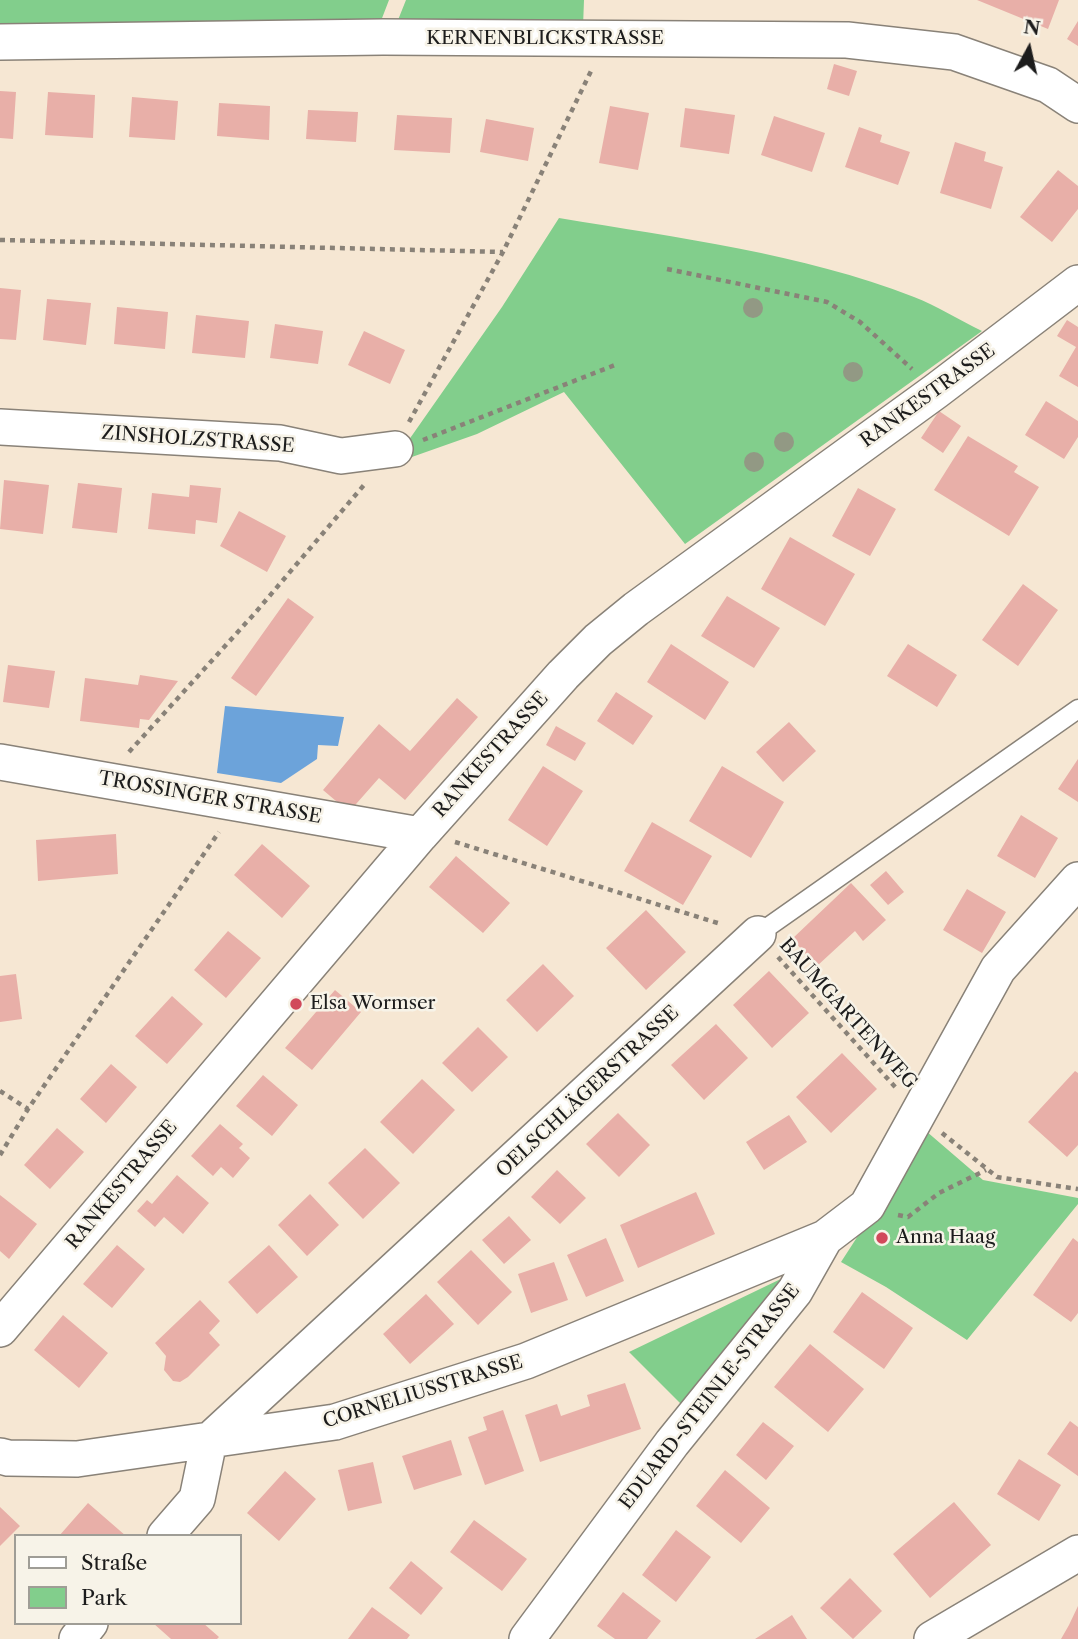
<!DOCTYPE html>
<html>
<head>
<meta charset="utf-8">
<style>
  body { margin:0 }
  #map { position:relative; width:1078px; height:1639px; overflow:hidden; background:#f6e7d3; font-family:"Libre Caslon Text",serif }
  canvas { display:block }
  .legend { position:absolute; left:14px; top:1534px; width:228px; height:91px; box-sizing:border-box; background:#f7f3e8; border:2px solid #9f9d96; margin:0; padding:9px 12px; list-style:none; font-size:21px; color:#1c1c1c }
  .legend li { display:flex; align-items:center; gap:14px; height:35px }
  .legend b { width:35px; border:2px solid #9f9d96 }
  .north { position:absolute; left:994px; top:14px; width:70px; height:70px; -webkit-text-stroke:5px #f7f3e8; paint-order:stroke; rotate:8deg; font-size:19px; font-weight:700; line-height:28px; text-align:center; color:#1c1c1c }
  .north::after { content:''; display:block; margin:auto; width:24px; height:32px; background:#1c1c1c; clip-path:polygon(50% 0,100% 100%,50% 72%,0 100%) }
</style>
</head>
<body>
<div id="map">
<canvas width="1078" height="1639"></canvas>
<ul class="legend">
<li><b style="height:9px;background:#fff"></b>Straße</li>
<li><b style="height:19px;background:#82ce8c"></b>Park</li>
</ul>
<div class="north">N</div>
</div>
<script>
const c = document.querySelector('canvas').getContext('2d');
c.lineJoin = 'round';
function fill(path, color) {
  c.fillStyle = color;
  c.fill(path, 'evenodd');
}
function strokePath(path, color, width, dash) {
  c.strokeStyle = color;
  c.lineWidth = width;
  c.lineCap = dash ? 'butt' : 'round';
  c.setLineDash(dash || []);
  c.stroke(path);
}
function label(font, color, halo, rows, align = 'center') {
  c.font = font + ' "Libre Caslon Text",serif';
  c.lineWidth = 5;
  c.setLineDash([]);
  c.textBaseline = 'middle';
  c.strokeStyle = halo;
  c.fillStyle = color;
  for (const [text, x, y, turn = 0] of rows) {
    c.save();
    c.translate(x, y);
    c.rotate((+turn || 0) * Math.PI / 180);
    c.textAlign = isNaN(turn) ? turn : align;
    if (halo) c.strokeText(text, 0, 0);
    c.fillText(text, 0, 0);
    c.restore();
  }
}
const green = new Path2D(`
  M 0,0 L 389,0 L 379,26 L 0,29 Z
  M 406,0 L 584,0 L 583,27 L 396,25 Z
  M 559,218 C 678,238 801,253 914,297 C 937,306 959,320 982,331 L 685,544 L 564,392 L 477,434 L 392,464 L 502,307 Z
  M 926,1131 L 983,1180 L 1078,1198 L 1078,1204 L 967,1340 L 886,1287 L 841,1262 Z
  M 787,1276 L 683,1406 L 629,1352 Z`);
const water = new Path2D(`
  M 225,706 L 344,717 L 338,746 L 318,745 L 317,759 L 281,783 L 217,773 Z`);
const building = new Path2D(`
  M 977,0 L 1059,0 L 1048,29 Z
  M 1078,21 L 1078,46 L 1067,39 Z
  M 834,64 L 857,71 L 849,96 L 827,89 Z
  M 0,91 L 16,92 L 13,139 L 0,138 Z
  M 48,92 L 95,95 L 93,138 L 45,135 Z
  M 132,97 L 178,101 L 175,140 L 129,137 Z
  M 219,103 L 270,106 L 269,140 L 217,136 Z
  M 610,106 L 649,113 L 638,170 L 599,163 Z
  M 685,108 L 735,115 L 729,154 L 680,147 Z
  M 308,110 L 358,112 L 356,142 L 306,139 Z
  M 397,115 L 452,118 L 450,153 L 394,150 Z
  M 774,116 L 825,133 L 812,172 L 761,155 Z
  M 486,119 L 534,128 L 528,161 L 480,152 Z
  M 859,127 L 882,135 L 880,142 L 910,152 L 898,185 L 845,167 Z
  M 955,142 L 986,152 L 984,161 L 1003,167 L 991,209 L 940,193 Z
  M 1058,170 L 1078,186 L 1078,209 L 1052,242 L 1020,217 Z
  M 0,288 L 21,290 L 16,340 L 0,339 Z
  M 47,299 L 91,303 L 86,345 L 43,340 Z
  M 117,307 L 168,312 L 165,349 L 114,344 Z
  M 196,315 L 249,321 L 245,358 L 192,353 Z
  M 1067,320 L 1078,327 L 1078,387 L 1059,376 L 1076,347 L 1057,336 Z
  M 275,324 L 323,331 L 318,364 L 270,358 Z
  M 364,331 L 405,350 L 390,384 L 348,365 Z
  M 1046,401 L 1078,421 L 1078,437 L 1064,459 L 1025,435 Z
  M 939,411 L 961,426 L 943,453 L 921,438 Z
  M 968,436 L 1018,466 L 1014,472 L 1039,487 L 1009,536 L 934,490 Z
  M 4,480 L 49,485 L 43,534 L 0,529 Z
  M 78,483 L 122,488 L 117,533 L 72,528 Z
  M 190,485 L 221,488 L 217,523 L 196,520 L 195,534 L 148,529 L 152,493 L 189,497 Z
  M 858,488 L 896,509 L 870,556 L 832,536 Z
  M 239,511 L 286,536 L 267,572 L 220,546 Z
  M 790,537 L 855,574 L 825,626 L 761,589 Z
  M 1023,584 L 1058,610 L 1018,666 L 982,640 Z
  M 727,596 L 780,628 L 754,668 L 701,636 Z
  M 288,598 L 314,617 L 256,696 L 231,678 Z
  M 671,644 L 729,682 L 705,720 L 647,682 Z
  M 908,644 L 957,675 L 937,707 L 887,676 Z
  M 8,665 L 55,671 L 49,708 L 3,702 Z
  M 140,675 L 178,681 L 149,720 L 140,719 L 139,728 L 80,721 L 85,678 L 138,685 Z
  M 616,692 L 653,716 L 633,745 L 597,721 Z
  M 457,698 L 478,717 L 405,800 L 379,778 L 349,812 L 323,790 L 379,724 L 410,751 Z
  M 789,722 L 816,751 L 783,782 L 756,752 Z
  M 556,726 L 586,743 L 575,761 L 546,745 Z
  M 1078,759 L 1078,802 L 1058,789 Z
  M 543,766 L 583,791 L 547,846 L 508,820 Z
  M 722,766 L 784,802 L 751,858 L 689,821 Z
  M 1021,815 L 1058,838 L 1035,878 L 997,856 Z
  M 652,822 L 712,856 L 683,905 L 624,871 Z
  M 116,834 L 118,874 L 38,881 L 36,840 Z
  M 262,844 L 310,886 L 282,918 L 234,875 Z
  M 456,856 L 510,903 L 483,933 L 429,887 Z
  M 886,871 L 904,892 L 888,905 L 870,885 Z
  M 851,883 L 886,920 L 863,941 L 855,931 L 817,966 L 792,939 Z
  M 967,889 L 1006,912 L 982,953 L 943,930 Z
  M 646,910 L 686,952 L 646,990 L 606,948 Z
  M 228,931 L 261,958 L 226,998 L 194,970 Z
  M 543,964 L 574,996 L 537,1032 L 506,1000 Z
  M 769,971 L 809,1013 L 772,1048 L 733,1005 Z
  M 16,974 L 22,1019 L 0,1022 L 0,976 Z
  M 335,990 L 361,1012 L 312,1070 L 285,1048 Z
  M 172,996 L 203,1024 L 167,1064 L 135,1036 Z
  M 716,1024 L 748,1058 L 704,1100 L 671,1065 Z
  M 478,1027 L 508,1057 L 472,1092 L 442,1063 Z
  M 842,1053 L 877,1089 L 831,1133 L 796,1097 Z
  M 111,1064 L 137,1087 L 106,1123 L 80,1099 Z
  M 1075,1071 L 1078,1073 L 1078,1145 L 1067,1157 L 1028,1122 Z
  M 263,1075 L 298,1105 L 272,1136 L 236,1106 Z
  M 422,1079 L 455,1110 L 413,1154 L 380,1122 Z
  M 618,1113 L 650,1145 L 619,1177 L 586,1144 Z
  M 789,1115 L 807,1142 L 764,1170 L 746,1142 Z
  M 220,1124 L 243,1144 L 239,1148 L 250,1158 L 233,1178 L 221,1167 L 213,1176 L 191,1156 Z
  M 57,1128 L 84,1152 L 50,1189 L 24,1165 Z
  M 365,1148 L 400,1183 L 363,1219 L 328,1183 Z
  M 557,1170 L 586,1198 L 560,1224 L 531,1197 Z
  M 177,1175 L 209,1203 L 183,1234 L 164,1217 L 155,1227 L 137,1211 L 147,1200 L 152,1204 Z
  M 696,1192 L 715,1234 L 638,1268 L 620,1225 Z
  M 310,1194 L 339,1225 L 307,1256 L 278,1225 Z
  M 0,1195 L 37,1224 L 9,1259 L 0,1251 Z
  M 509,1216 L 531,1240 L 504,1264 L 482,1240 Z
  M 606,1238 L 624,1281 L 586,1297 L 567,1255 Z
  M 1073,1238 L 1078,1242 L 1078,1313 L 1071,1322 L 1033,1295 Z
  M 117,1245 L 145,1269 L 112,1308 L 83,1284 Z
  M 269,1245 L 298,1277 L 257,1314 L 228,1282 Z
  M 471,1250 L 512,1292 L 478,1325 L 437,1282 Z
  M 554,1262 L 568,1300 L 531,1313 L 518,1274 Z
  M 862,1292 L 913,1328 L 884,1369 L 833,1332 Z
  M 426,1294 L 454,1324 L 410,1364 L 383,1334 Z
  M 200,1300 L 220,1321 L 209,1333 L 220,1345 L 188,1377 L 180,1382 L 173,1381 L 164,1370 L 166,1356 L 155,1343 Z
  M 63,1315 L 108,1353 L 79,1388 L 34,1350 Z
  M 810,1344 L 864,1389 L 828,1432 L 774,1387 Z
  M 625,1383 L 641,1429 L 540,1462 L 525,1415 L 557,1404 L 561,1416 L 590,1406 L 587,1395 Z
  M 503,1410 L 524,1471 L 485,1485 L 468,1437 L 487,1430 L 483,1417 Z
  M 1070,1421 L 1078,1427 L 1078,1476 L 1047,1454 Z
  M 763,1422 L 794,1446 L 766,1480 L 736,1455 Z
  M 451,1440 L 462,1475 L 414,1490 L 402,1456 Z
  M 1019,1459 L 1061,1485 L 1039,1521 L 997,1494 Z
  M 373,1462 L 382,1503 L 348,1511 L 338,1470 Z
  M 725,1470 L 770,1508 L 741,1543 L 696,1506 Z
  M 285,1471 L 316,1499 L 279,1541 L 247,1513 Z
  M 954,1502 L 991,1545 L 930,1598 L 893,1554 Z
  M 88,1503 L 126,1536 L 59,1536 Z
  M 0,1507 L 20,1526 L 0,1546 Z
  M 474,1520 L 527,1559 L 502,1591 L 450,1552 Z
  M 676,1530 L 711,1557 L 676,1602 L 642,1575 Z
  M 411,1561 L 443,1588 L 421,1615 L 389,1588 Z
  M 850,1578 L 882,1611 L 853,1639 L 820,1608 Z
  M 623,1592 L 661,1621 L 647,1639 L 615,1639 L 597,1626 Z
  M 1078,1606 L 1078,1639 L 1061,1639 L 1069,1625 Z
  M 372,1607 L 410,1635 L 407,1639 L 348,1639 Z
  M 792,1615 L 807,1639 L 755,1639 L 766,1632 Z
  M 153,1623 L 203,1623 L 219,1637 L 217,1639 L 171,1639 Z`);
const path = new Path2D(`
  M 0,240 L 503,252
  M 667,269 L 827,302 L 860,322 L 912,369
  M 409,422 L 503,252 L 592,69
  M 423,440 L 615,365
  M 129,752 L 255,613 L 364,485
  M 455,842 L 721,924
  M 778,957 L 896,1088
  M 0,1091 L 28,1109
  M 942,1133 L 997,1177 L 1078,1189
  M 0,1155 L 28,1109 L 219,832
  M 898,1215 L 908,1217 L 939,1193 L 986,1170`);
const service = new Path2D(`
  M 758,934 L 1078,709`);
const minor = new Path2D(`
  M 0,42 L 383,37 L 847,40 L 954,52 L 1048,85 L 1078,105
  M 0,427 L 280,443 L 341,456 L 395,449
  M 0,762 L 420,835
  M 0,1329 L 420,835 L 563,675 L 598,640 L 636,609 L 936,391 L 1078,283
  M 0,1456 L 8,1458 L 77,1459 L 335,1422 L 526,1361 L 825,1238
  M 165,1536 L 197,1499 L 209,1441 L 758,934
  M 77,1639 L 90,1623
  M 527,1639 L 672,1443 L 795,1291 L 825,1238 L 867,1206 L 998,969 L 1078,880
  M 932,1639 L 1078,1553`);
const trees = [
  [753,308],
  [853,372],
  [784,442],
  [754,462]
];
const markers = [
  [296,1004,7,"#d1495b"],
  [882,1238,7,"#d1495b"]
];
const streetNames = [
  ["KERNENBLICKSTRASSE",545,39],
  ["RANKESTRASSE",928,396,-36],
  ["ZINSHOLZSTRASSE",198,440,4],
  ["RANKESTRASSE",491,755,-48],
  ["TROSSINGER STRASSE",210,798,10],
  ["BAUMGARTENWEG",848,1014,48],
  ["OELSCHLÄGERSTRASSE",588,1092,-43],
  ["RANKESTRASSE",122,1185,-50],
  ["CORNELIUSSTRASSE",423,1392,-17],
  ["EDUARD-STEINLE-STRASSE",710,1397,-52]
];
const poiNames = [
  ["Elsa Wormser",310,1004],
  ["Anna Haag",896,1238]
];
fill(green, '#82ce8c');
fill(water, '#6ca3da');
fill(building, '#e8afa8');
strokePath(service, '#898278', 21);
strokePath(minor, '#898278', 38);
strokePath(path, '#898278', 4.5, [5, 5]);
strokePath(service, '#fff', 18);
strokePath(minor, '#fff', 35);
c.fillStyle = '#929984';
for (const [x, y] of trees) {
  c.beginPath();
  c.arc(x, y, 10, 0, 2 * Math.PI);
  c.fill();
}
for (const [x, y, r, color] of markers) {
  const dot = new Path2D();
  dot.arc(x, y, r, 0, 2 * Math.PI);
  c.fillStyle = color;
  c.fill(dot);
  strokePath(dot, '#f7f3e8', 2.5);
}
label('19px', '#1c1c1c', '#f7f3e8', streetNames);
label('19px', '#1c1c1c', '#f7f3e8', poiNames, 'left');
</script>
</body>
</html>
